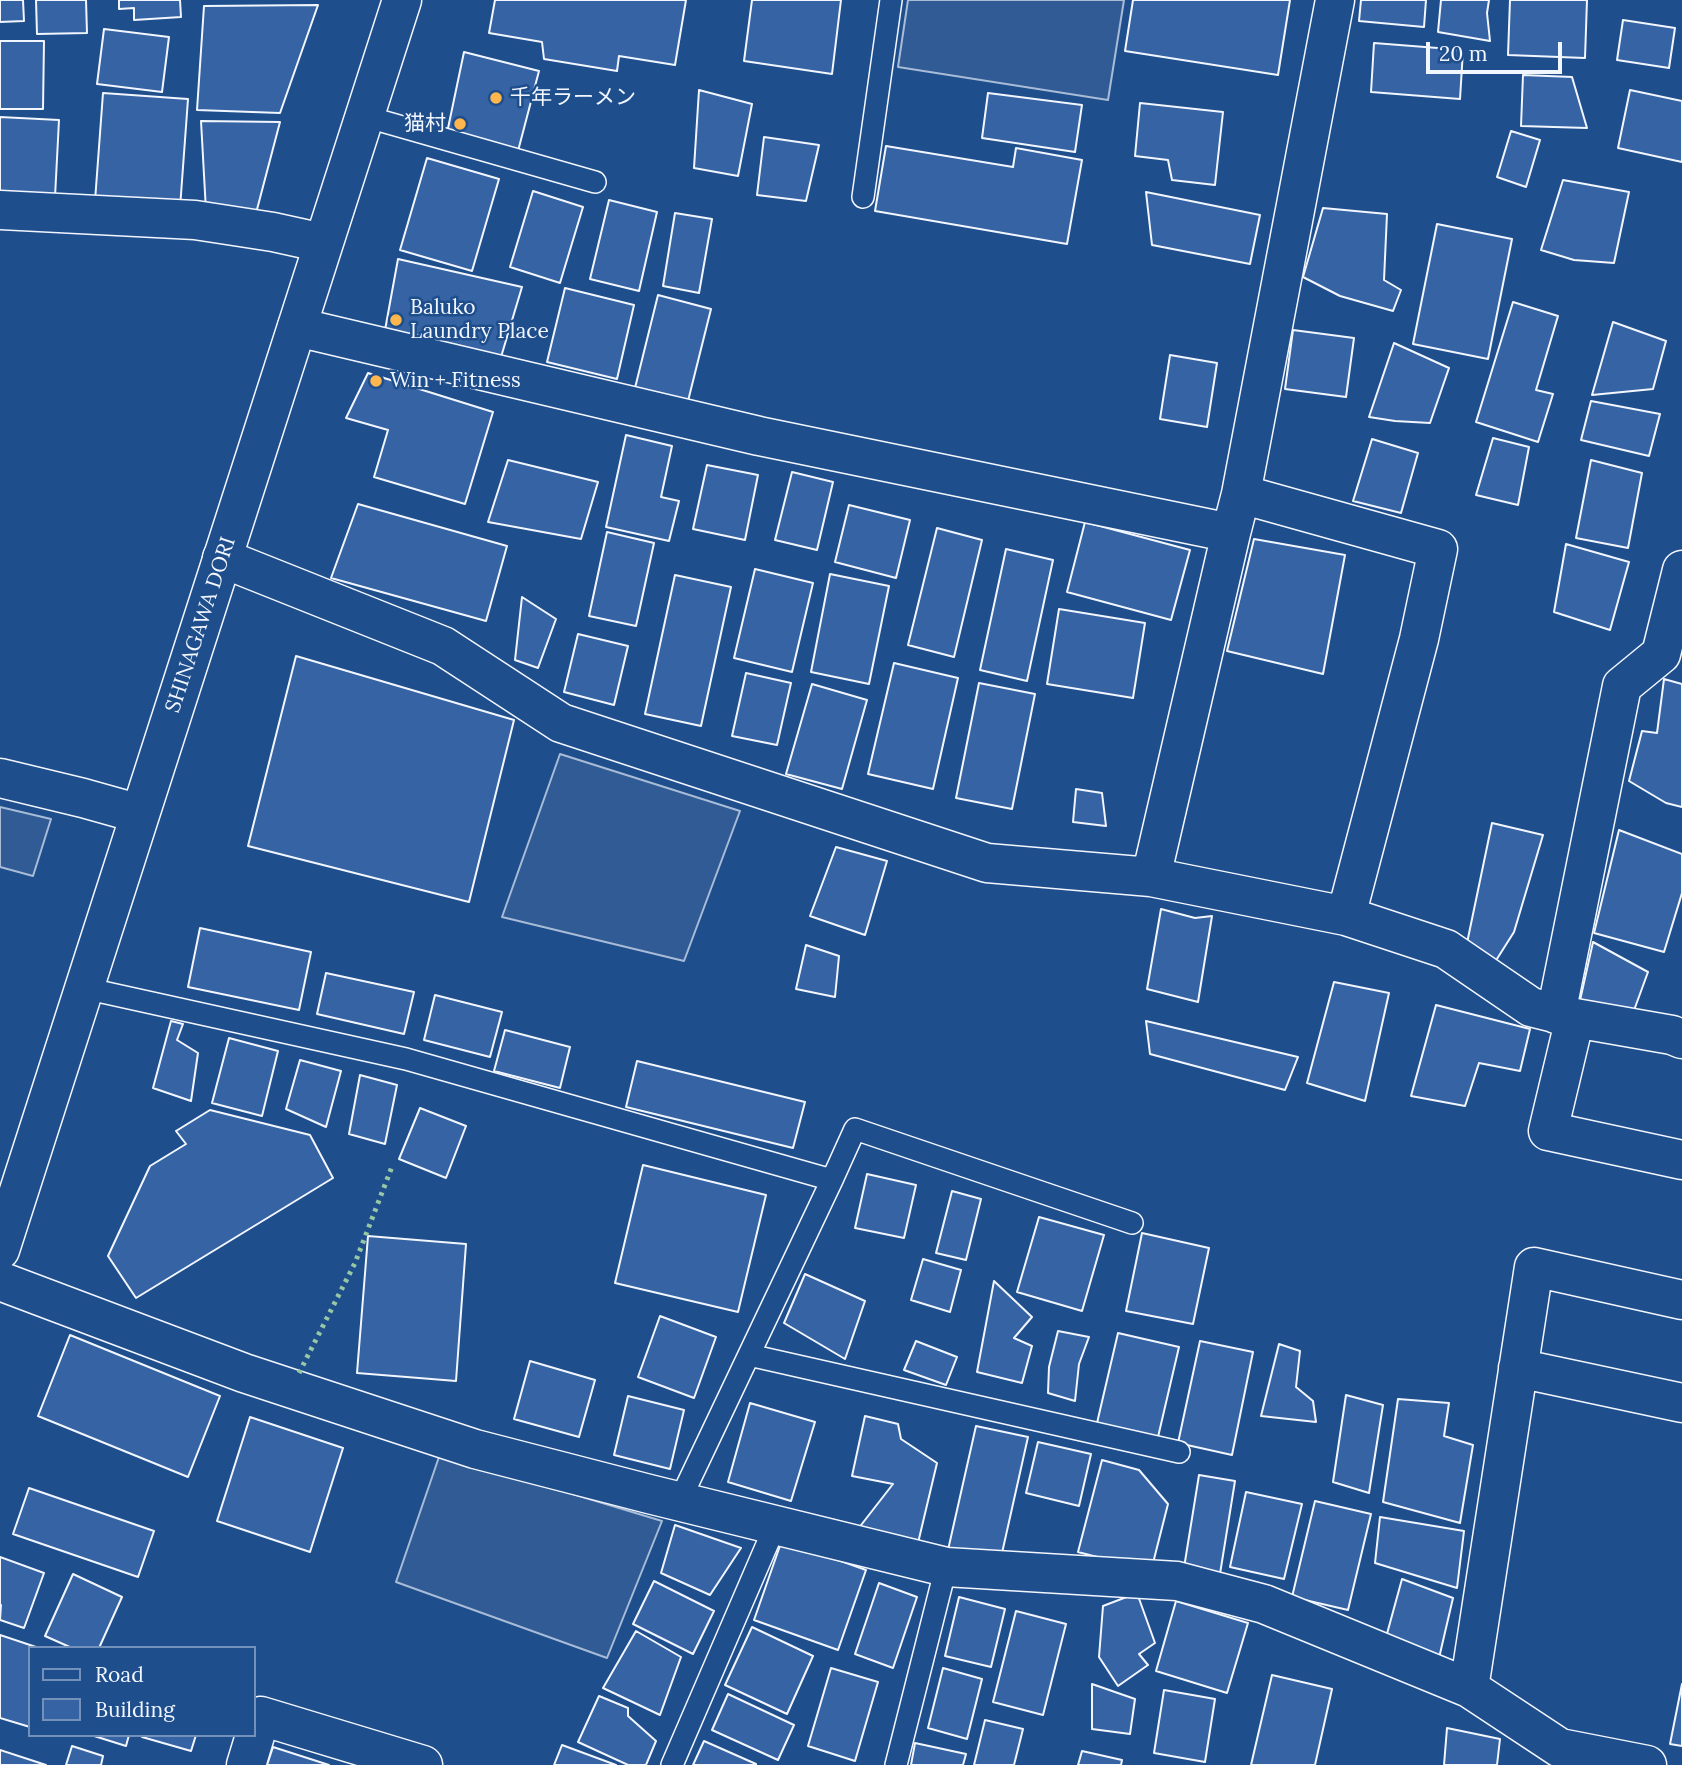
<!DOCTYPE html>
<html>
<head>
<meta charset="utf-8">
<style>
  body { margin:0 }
  #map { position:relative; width:1682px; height:1765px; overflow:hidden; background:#1f4e8c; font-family:Lora,serif }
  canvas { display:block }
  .legend { position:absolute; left:28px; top:1646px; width:228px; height:91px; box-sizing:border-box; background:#1f4e8c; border:2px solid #7391ba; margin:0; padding:9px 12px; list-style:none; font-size:21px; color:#f2f6ff }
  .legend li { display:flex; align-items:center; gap:14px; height:35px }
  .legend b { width:35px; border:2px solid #7391ba }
  .scale { position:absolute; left:1426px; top:42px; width:136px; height:32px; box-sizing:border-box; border:4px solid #f2f6ff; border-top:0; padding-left:9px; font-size:21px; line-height:24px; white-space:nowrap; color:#f2f6ff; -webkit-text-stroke:5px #1f4e8c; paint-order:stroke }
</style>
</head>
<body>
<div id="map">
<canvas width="1682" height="1765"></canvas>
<ul class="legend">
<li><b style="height:9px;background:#1f4e8c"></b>Road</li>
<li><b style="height:19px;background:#3563a3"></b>Building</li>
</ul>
<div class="scale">20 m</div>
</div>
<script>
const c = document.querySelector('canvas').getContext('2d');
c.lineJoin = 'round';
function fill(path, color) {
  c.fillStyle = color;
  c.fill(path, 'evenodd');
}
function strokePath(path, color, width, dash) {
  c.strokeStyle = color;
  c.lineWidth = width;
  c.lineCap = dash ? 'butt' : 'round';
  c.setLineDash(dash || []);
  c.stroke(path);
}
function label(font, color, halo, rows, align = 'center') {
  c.font = font + ' Lora,"Noto Sans JP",serif';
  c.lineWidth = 5;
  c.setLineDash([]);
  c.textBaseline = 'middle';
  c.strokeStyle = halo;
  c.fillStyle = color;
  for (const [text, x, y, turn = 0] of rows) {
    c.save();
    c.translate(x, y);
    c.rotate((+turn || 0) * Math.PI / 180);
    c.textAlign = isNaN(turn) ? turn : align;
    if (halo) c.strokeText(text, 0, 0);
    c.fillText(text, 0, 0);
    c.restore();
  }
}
const built = new Path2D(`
  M 908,0 L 1124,0 L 1108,100 L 898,67 Z
  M 560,754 L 740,811 L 684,961 L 502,917 Z
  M 0,807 L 51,819 L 33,876 L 0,867 Z
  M 440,1454 L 662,1521 L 607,1658 L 396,1582 Z`);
const building = new Path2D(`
  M 0,0 L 23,0 L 24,21 L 0,22 Z
  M 36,0 L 86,0 L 87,33 L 37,34 Z
  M 119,0 L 180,0 L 181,17 L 134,20 L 134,8 L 119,9 Z
  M 495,0 L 686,0 L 675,65 L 619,56 L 617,71 L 544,59 L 542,42 L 489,33 Z
  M 752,0 L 841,0 L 832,74 L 744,61 Z
  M 1133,0 L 1290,0 L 1278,75 L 1125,51 Z
  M 1361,0 L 1426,0 L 1424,27 L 1359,21 Z
  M 1441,0 L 1489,0 L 1487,13 L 1490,41 L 1438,32 Z
  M 1510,0 L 1587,0 L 1585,58 L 1508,55 Z
  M 318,5 L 280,113 L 197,110 L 204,6 Z
  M 1623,20 L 1675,28 L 1669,68 L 1617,60 Z
  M 104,29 L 169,37 L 162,92 L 97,84 Z
  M 0,41 L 44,41 L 43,109 L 0,109 Z
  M 1374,43 L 1463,50 L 1460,99 L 1371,92 Z
  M 464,52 L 539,71 L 518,151 L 447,133 Z
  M 1523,75 L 1572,77 L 1587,128 L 1521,126 Z
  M 699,90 L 752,104 L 738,176 L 694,168 Z
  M 1630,90 L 1682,101 L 1682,162 L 1618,148 Z
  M 103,93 L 188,99 L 180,208 L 95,201 Z
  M 988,93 L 1082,105 L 1075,152 L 982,138 Z
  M 1140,103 L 1223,112 L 1215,185 L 1172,180 L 1168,160 L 1135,156 Z
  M 0,117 L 59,120 L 55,197 L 0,194 Z
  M 201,121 L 280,122 L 255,217 L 206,211 Z
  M 1511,131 L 1540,140 L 1526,187 L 1497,177 Z
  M 764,137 L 819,145 L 806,201 L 757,195 Z
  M 886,146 L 1013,167 L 1016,148 L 1082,160 L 1067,244 L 875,211 Z
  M 427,158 L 499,179 L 472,271 L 400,250 Z
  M 1563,180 L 1629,192 L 1614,263 L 1574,260 L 1541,250 Z
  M 533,191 L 583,207 L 560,283 L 510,267 Z
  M 1146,192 L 1260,215 L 1250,264 L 1152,245 Z
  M 609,200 L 657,212 L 639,291 L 590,279 Z
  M 1323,208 L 1387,214 L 1384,280 L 1401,290 L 1393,311 L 1340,296 L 1303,277 Z
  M 675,213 L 712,219 L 699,293 L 663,286 Z
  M 1437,224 L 1512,239 L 1488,359 L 1413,344 Z
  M 398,259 L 522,287 L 501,357 L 385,330 Z
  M 565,288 L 634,305 L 617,379 L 547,362 Z
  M 658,295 L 711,309 L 687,405 L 634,392 Z
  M 1513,302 L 1558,316 L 1536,390 L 1553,394 L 1538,442 L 1476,422 Z
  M 1613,322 L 1666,341 L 1653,389 L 1592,395 Z
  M 1293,330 L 1354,338 L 1346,397 L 1285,389 Z
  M 1394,343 L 1449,368 L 1430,423 L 1395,421 L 1369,417 Z
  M 1170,355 L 1217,363 L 1207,427 L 1160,419 Z
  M 368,373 L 493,412 L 465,504 L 374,477 L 388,430 L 346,418 Z
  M 1591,401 L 1660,414 L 1649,456 L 1581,440 Z
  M 626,435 L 672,446 L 661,497 L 679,501 L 669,541 L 606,527 Z
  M 1493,438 L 1529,447 L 1518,505 L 1476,495 Z
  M 1372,439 L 1418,453 L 1401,513 L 1353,501 Z
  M 508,460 L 598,482 L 581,539 L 488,522 Z
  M 1591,460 L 1642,473 L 1628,548 L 1576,538 Z
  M 707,465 L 758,475 L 745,540 L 693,529 Z
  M 792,472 L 833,482 L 817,550 L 775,540 Z
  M 358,504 L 507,546 L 486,621 L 331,578 Z
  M 849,505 L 910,520 L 896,578 L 835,562 Z
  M 1085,522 L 1190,550 L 1171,620 L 1067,592 Z
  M 937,528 L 982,540 L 954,657 L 908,645 Z
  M 607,532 L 654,543 L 636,626 L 589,616 Z
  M 1254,539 L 1345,555 L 1323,674 L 1227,651 Z
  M 1566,544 L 1629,562 L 1610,630 L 1554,612 Z
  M 1006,549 L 1053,560 L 1027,681 L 980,670 Z
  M 755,569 L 813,583 L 792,672 L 734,658 Z
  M 830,574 L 889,586 L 869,684 L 811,672 Z
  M 675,575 L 731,587 L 701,726 L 645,714 Z
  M 522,597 L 556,619 L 538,668 L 515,660 Z
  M 1059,609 L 1145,623 L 1133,698 L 1047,684 Z
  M 578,634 L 628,646 L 614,705 L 564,692 Z
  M 296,656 L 514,720 L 469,902 L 248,846 Z
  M 894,663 L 958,678 L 933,789 L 868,774 Z
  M 746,673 L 791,683 L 777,745 L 732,736 Z
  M 1664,679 L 1682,684 L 1682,807 L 1666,803 L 1629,781 L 1642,731 L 1657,733 Z
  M 979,683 L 1035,694 L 1012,809 L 956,798 Z
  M 812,684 L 867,700 L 842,789 L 786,774 Z
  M 1076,789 L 1102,793 L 1106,826 L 1073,822 Z
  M 1492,823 L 1543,835 L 1514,932 L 1495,962 L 1467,943 Z
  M 1619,830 L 1682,854 L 1682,893 L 1664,952 L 1594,933 Z
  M 836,847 L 887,861 L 865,935 L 810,916 Z
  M 1161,909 L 1195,918 L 1212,916 L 1198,1002 L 1147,989 Z
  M 200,928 L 311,952 L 299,1010 L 188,987 Z
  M 1593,942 L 1648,972 L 1629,1024 L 1577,1014 Z
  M 806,945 L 839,956 L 835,997 L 796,989 Z
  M 326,973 L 414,992 L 404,1034 L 317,1014 Z
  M 1334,982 L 1389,993 L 1365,1101 L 1307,1083 Z
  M 435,995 L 502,1012 L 490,1057 L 424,1040 Z
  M 1436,1005 L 1530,1029 L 1520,1071 L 1479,1063 L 1465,1106 L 1411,1096 Z
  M 171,1021 L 183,1024 L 177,1040 L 198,1053 L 191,1101 L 153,1088 Z
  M 1146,1021 L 1298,1057 L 1285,1090 L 1150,1054 Z
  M 505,1030 L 570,1047 L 560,1088 L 494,1071 Z
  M 229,1038 L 278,1051 L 262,1116 L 212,1103 Z
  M 300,1060 L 341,1071 L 326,1127 L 286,1109 Z
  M 637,1061 L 805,1102 L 793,1148 L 626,1107 Z
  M 360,1075 L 397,1085 L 385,1144 L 349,1134 Z
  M 420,1108 L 466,1126 L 446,1178 L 399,1159 Z
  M 210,1110 L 310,1135 L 333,1178 L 136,1298 L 108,1256 L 150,1166 L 186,1144 L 176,1131 Z
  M 643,1165 L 766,1195 L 738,1312 L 615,1283 Z
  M 867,1174 L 916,1185 L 904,1238 L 855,1228 Z
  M 952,1191 L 981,1199 L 966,1260 L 936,1253 Z
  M 1039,1217 L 1104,1235 L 1082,1311 L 1017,1292 Z
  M 1142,1233 L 1209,1248 L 1193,1324 L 1126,1311 Z
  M 368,1236 L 466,1244 L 456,1381 L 357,1373 Z
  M 923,1259 L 961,1270 L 950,1312 L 911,1300 Z
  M 805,1274 L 865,1301 L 845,1359 L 784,1323 Z
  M 994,1281 L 1032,1317 L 1014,1338 L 1032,1346 L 1022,1383 L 977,1372 Z
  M 660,1316 L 716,1337 L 694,1398 L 638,1377 Z
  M 1058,1331 L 1089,1337 L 1079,1364 L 1075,1401 L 1048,1393 L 1049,1367 Z
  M 1118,1333 L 1179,1347 L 1158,1437 L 1097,1423 Z
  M 70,1335 L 220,1396 L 188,1477 L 38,1416 Z
  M 916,1341 L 957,1357 L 946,1385 L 904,1370 Z
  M 1200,1341 L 1253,1352 L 1232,1455 L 1178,1443 Z
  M 1279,1344 L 1300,1351 L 1296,1387 L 1313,1401 L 1316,1422 L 1261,1416 Z
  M 530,1361 L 595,1380 L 579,1437 L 514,1419 Z
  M 1346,1395 L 1383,1405 L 1369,1493 L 1333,1482 Z
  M 628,1396 L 684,1410 L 670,1469 L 614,1455 Z
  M 1398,1399 L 1449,1403 L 1444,1436 L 1473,1445 L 1460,1523 L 1383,1502 Z
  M 750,1403 L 815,1422 L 791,1501 L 728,1482 Z
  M 865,1416 L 898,1424 L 901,1439 L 937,1463 L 918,1543 L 858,1529 L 893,1484 L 852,1476 Z
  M 250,1417 L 343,1448 L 310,1552 L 217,1521 Z
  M 976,1426 L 1028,1437 L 1000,1562 L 948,1550 Z
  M 1038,1442 L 1091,1454 L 1079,1506 L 1026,1493 Z
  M 1102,1460 L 1139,1470 L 1168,1504 L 1151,1571 L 1078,1552 Z
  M 1199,1475 L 1235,1481 L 1219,1580 L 1183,1574 Z
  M 29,1488 L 154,1531 L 138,1577 L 13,1534 Z
  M 1246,1492 L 1302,1504 L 1284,1579 L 1230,1567 Z
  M 1315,1501 L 1371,1514 L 1348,1610 L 1292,1597 Z
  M 1380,1517 L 1464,1531 L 1457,1588 L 1375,1563 Z
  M 675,1525 L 741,1548 L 710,1595 L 661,1573 Z
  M 782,1540 L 866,1570 L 838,1650 L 754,1620 Z
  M 0,1557 L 44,1573 L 24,1628 L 0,1620 L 1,1605 L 0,1605 Z
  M 73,1574 L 122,1597 L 99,1648 L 72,1648 L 45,1636 Z
  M 1402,1579 L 1453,1598 L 1439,1658 L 1385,1641 Z
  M 654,1581 L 714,1611 L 693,1654 L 633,1624 Z
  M 879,1583 L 917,1597 L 893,1668 L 855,1654 Z
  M 1137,1593 L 1155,1643 L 1139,1654 L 1148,1665 L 1118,1686 L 1099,1657 L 1103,1606 Z
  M 959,1597 L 1005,1609 L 991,1667 L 945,1656 Z
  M 1176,1601 L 1248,1623 L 1227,1693 L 1156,1671 Z
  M 1016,1611 L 1066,1624 L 1043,1715 L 993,1702 Z
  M 752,1627 L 813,1656 L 787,1714 L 725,1685 Z
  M 636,1631 L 681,1657 L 660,1715 L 603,1688 Z
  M 0,1635 L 39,1648 L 30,1648 L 30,1727 L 0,1718 Z
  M 831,1668 L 878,1682 L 855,1761 L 808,1746 Z
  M 943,1668 L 982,1679 L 967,1739 L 928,1728 Z
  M 1272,1675 L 1332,1689 L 1315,1765 L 1251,1765 Z
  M 1092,1684 L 1135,1699 L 1130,1734 L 1092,1729 Z
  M 1682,1684 L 1682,1746 L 1670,1744 Z
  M 1164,1690 L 1215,1699 L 1205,1762 L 1154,1753 Z
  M 728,1694 L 794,1725 L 778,1760 L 712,1730 Z
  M 599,1696 L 628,1708 L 628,1716 L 656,1741 L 646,1765 L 628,1765 L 578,1742 Z
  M 985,1720 L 1023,1729 L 1014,1765 L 974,1765 Z
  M 1447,1728 L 1500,1739 L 1497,1765 L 1444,1765 Z
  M 91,1735 L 129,1735 L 126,1746 Z
  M 142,1735 L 196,1735 L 191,1751 L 142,1737 Z
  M 704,1741 L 756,1764 L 756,1765 L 693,1765 Z
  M 915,1743 L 966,1754 L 963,1765 L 911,1765 Z
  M 562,1745 L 616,1765 L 554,1765 Z
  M 72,1746 L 103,1756 L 101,1765 L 66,1765 Z
  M 273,1747 L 329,1765 L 267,1765 Z
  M 0,1750 L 46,1765 L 0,1765 Z
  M 1082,1751 L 1122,1760 L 1121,1765 L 1078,1765 Z`);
const service = new Path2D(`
  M 364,116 L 595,182
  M 863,197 L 891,0
  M 84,988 L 406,1059 L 832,1180
  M 749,1355 L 1179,1452
  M 679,1502 L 832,1180 L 855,1129 L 1132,1223
  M 672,1765 L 775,1526
  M 896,1765 L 946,1567`);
const minor = new Path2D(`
  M 0,210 L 195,220 L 273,232 L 323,243
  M 297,327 L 759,436 L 1231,533
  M 1241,494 L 1438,549 L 1419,639 L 1346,916
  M 222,558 L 443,646 L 561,723 L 987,863 L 1151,877 L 1346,916 L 1446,949 L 1531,1007 L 1575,1018 L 1672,1035 L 1682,1039
  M 1151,877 L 1231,533 L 1241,494 L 1335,0
  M 1556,1014 L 1622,686 L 1661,654 L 1682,570
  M 1575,1018 L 1548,1131 L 1682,1160
  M 0,1281 L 244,1373 L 475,1449 L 649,1494 L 946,1567 L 1177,1581 L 1264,1604 L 1469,1688 L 1560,1748 L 1647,1765
  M 1518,1368 L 1682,1403
  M 1469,1688 L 1534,1267 L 1682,1300
  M 246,1765 L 261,1716 L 423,1765`);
const tertiary = new Path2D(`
  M 0,778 L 83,798 L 140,814
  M 0,1250 L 402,0`);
const hedge = new Path2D(`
  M 299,1373 L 355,1263 L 393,1164`);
const markers = [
  [496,98,7,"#ffb74d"],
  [460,124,7,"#ffb74d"],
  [396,320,7,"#ffb74d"],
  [376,381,7,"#ffb74d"]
];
const poiNames = [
  ["千年ラーメン",510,98],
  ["猫村",446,124,"right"],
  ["Baluko",410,308],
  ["Laundry Place",410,332],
  ["Win + Fitness",390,381]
];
const streetNames = [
  ["SHINAGAWA DORI",201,625,-72]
];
fill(built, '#305b95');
strokePath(built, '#a8bbd7', 2);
fill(building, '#3563a3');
strokePath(building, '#f2f6ff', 2);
strokePath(service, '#f2f6ff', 24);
strokePath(minor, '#f2f6ff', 41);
strokePath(tertiary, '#f2f6ff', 41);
strokePath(service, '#1f4e8c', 21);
strokePath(minor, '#1f4e8c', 38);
strokePath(tertiary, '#1f4e8c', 38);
strokePath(hedge, '#97c8a6', 5, [3.5, 5]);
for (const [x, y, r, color] of markers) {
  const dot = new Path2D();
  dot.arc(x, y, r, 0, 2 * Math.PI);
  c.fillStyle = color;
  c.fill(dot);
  strokePath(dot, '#1f4e8c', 2.5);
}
label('21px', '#f2f6ff', '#1f4e8c', poiNames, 'left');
label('21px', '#f2f6ff', '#1f4e8c', streetNames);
</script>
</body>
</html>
